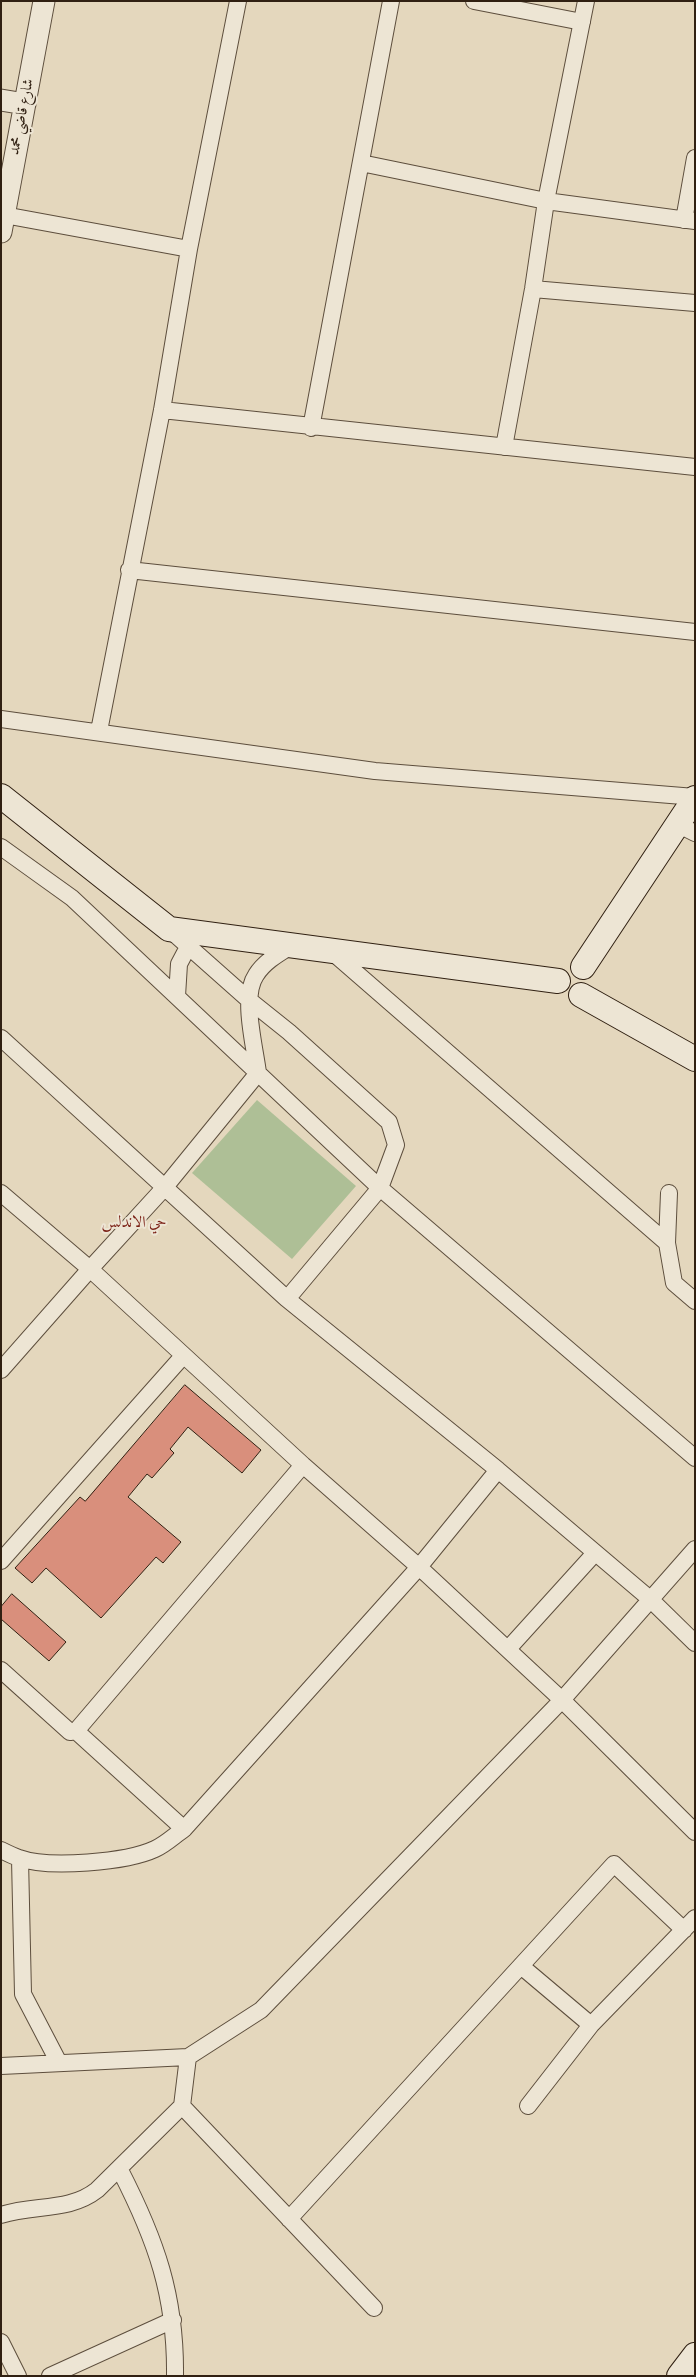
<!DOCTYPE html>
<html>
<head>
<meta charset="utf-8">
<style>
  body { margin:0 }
  #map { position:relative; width:696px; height:2377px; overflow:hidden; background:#e4d7bd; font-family:"Sorts Mill Goudy",serif }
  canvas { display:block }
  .frame { position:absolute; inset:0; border:2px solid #302012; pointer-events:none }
</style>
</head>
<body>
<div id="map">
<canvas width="696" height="2377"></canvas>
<div class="frame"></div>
</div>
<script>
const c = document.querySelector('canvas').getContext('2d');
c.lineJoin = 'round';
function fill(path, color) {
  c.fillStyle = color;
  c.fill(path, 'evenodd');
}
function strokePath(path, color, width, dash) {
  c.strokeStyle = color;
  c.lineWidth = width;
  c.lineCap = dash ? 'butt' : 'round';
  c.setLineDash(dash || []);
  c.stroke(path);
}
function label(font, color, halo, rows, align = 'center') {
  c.font = font + ' "Sorts Mill Goudy",Amiri,serif';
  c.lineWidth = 4;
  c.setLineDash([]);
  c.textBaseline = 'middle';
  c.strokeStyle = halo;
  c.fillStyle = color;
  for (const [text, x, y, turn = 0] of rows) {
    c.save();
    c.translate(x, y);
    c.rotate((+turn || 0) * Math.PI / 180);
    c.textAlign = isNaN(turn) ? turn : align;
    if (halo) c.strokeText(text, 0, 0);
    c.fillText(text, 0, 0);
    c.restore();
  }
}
const green = new Path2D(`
  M 257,1100 L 356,1186 L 292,1259 L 192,1173 Z`);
const building = new Path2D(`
  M 185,1385 L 261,1450 L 242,1473 L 188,1427 L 170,1449 L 174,1453 L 152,1478 L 147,1474 L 128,1497 L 181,1542 L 163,1563 L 156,1557 L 101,1618 L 46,1568 L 32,1583 L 15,1568 L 80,1497 L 85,1501 Z
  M 12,1594 L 66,1642 L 49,1661 L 1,1619 L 1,1607 Z`);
const minor = new Path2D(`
  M 474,1 L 582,22
  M 361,163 L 546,201 L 695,221
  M 4,215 L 189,249
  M 684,220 L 695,158
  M 533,289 L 695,303
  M 162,410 L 695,467
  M 311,428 L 391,1
  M 504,447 L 533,289 L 546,201 L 586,1
  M 129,570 L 695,632
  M 1,719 L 375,771 L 695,797
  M 99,731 L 162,410 L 189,249 L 238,1
  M 679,825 L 695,833
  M 1,847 L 72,898 L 380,1188 L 287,1299
  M 169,929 L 249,1000 L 289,1032 L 389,1122 L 396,1145 L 380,1188 L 695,1458
  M 331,951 L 667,1243 L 674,1283 L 695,1301
  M 177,996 L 179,964 L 188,947
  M 1,1038 L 287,1299 L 498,1470 L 650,1599 L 695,1643
  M 1,1193 L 90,1269 L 303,1465 L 419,1567 L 562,1700 L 695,1832
  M 667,1243 L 669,1193
  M 1,1370 L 90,1269 L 165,1187 L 258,1073 C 255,1047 241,997 256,975 C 264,962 278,954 291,946
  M 1,1561 L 183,1356
  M 508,1649 L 595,1553
  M 1,1670 L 70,1732 L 76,1731 L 303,1465
  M 76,1731 L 184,1829
  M 1,1850 C 7,1853 13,1856 19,1858 C 49,1869 127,1862 155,1849 C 166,1844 175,1835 184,1829 L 419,1567 L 498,1470
  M 20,1859 L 23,1994 L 59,2063
  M 521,1966 L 591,2025
  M 1,2066 L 188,2057 L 261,2010 L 562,1700 L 695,1549
  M 182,2106 L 374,2308
  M 528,2106 L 591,2025 L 695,1918
  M 120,2170 C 156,2240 176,2296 175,2376
  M 1,2215 C 34,2204 69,2212 97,2190 L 182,2106 L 188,2057
  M 289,2219 L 614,1864 L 684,1930
  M 1,2342 L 18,2376
  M 50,2376 L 173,2320`);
const tertiary = new Path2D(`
  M 1,100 L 25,104
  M 1,232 L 44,1`);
const secondary = new Path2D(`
  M 1,796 L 169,929 L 558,981
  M 583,967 L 695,798
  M 581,995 L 695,1059
  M 679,2376 L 695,2355`);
const streetNames = [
  ["شارع قاضي محمد",23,117,-79]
];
const neighbourhoodNames = [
  ["حي الاندلس",134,1224]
];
fill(green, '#aebf96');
fill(building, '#d98f7c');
strokePath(building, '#302012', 1);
strokePath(minor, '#5d4e3d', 18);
strokePath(tertiary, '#5d4e3d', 23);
strokePath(secondary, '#302012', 26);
strokePath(minor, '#ede5d4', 16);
strokePath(tertiary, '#ede5d4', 21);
strokePath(secondary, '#ede5d4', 24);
label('15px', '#302012', '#ede5d4', streetNames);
label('16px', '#7a1f14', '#ede5d4', neighbourhoodNames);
</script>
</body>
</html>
